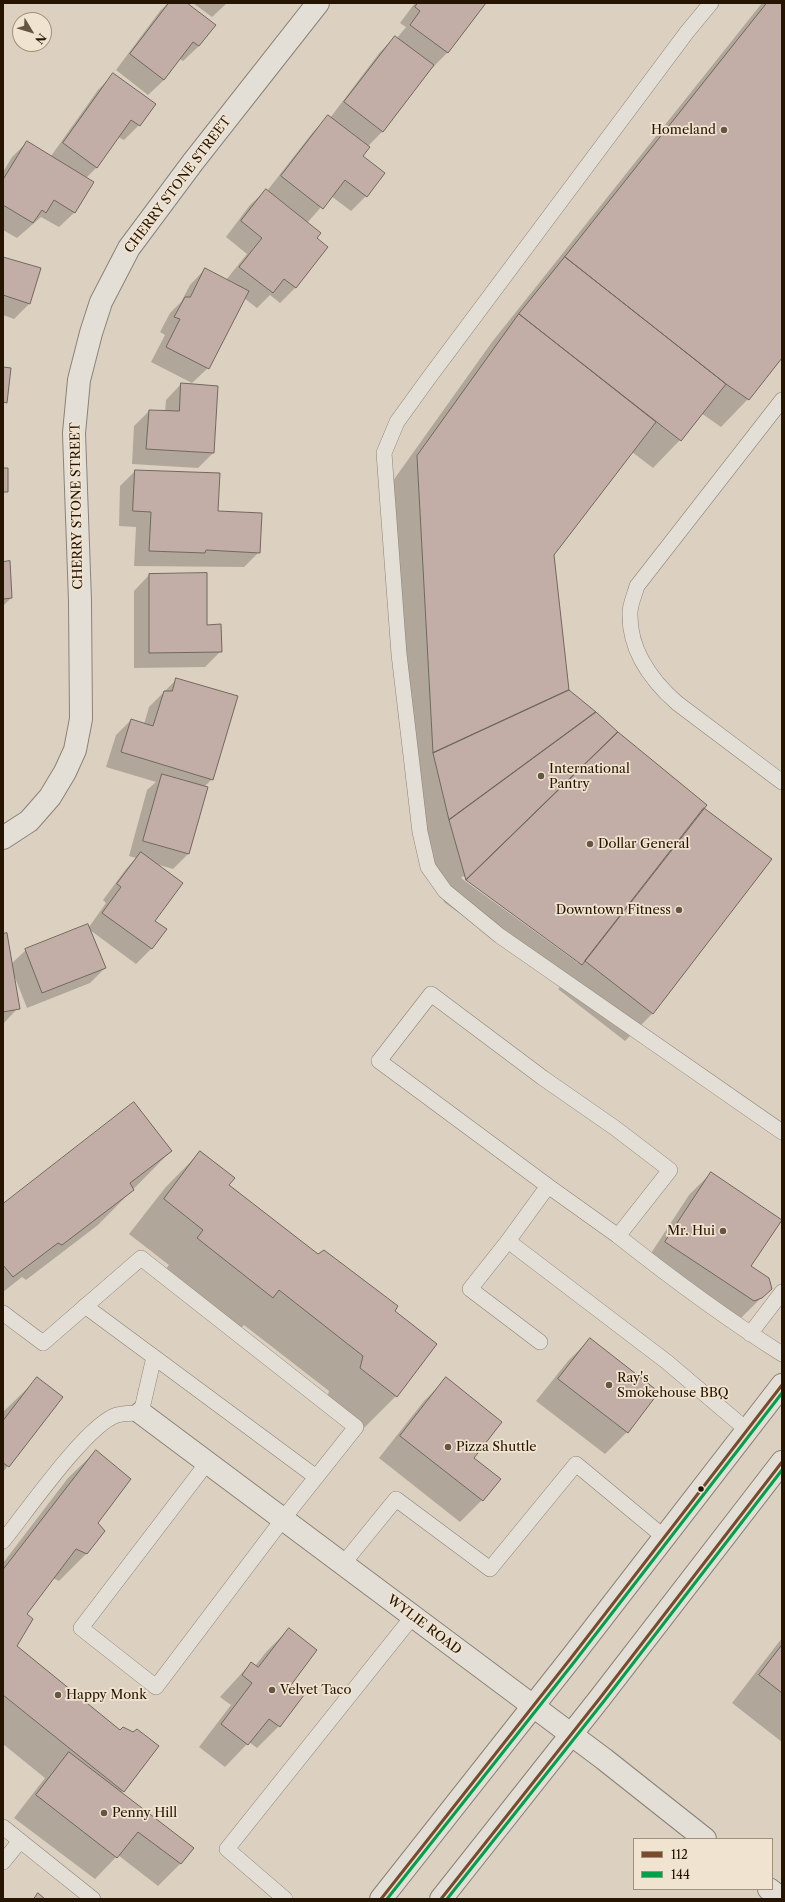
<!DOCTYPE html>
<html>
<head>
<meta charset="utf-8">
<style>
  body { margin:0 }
  #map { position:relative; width:785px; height:1902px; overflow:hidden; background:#dcd1c1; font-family:"Libre Caslon Text",serif }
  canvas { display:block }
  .frame { position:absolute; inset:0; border:4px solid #251400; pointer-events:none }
  .legend { position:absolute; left:633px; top:1838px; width:140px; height:52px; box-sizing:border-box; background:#f0e3cf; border:1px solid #9f907c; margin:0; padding:5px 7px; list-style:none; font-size:12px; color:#251400 }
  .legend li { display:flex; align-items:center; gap:8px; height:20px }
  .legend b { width:20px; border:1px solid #9f907c }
  .north { position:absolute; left:12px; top:12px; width:40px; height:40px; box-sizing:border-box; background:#f0e3cf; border:1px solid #9f907c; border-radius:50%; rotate:128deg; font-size:11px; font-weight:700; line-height:16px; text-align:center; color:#251400 }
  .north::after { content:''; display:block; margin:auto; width:14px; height:18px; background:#655644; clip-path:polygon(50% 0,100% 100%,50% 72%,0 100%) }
</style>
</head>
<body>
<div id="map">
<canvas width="785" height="1902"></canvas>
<div class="frame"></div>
<ul class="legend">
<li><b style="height:5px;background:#7a4b2a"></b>112</li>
<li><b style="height:5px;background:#029f4d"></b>144</li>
</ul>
<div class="north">N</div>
</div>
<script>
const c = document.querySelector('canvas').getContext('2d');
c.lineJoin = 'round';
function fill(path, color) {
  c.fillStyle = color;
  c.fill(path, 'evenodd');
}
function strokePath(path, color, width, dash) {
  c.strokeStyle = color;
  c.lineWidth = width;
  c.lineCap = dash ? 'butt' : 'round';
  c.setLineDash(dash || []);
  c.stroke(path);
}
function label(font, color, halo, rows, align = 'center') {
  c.font = font + ' "Libre Caslon Text",serif';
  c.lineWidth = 3.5;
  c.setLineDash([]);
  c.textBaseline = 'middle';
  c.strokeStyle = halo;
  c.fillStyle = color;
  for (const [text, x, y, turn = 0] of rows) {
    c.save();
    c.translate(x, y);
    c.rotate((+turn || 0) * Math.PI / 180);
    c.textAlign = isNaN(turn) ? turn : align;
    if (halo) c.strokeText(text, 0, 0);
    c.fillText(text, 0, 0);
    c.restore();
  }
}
const shadow = new Path2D(`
  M 168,3 L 185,3 L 199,46 L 183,61 L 180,59 L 164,80 L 148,95 L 116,70 L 160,11 Z
  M 193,3 L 227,3 L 212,17 Z
  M 415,3 L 484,3 L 447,53 L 432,68 L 383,131 L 367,147 L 362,156 L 366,196 L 351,211 L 331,196 L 307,223 L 316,239 L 327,248 L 295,288 L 280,303 L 270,295 L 257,308 L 244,298 L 208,368 L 192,383 L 151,362 L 165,335 L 160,332 L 170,313 L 181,302 L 190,285 L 205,269 L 226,280 L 247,254 L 226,237 L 250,205 L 266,190 L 267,191 L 313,132 L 328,117 L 330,118 L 380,52 L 395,37 L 397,38 L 406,27 L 400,23 Z
  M 762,3 L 782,3 L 782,356 L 748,399 L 721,427 L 701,413 L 680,440 L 653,468 L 632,452 L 553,554 L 568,691 L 703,808 L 771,860 L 652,1014 L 625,1041 L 558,989 L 560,987 L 444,902 L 427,842 L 421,847 L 406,781 L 390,485 L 492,342 ZM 463,876 L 580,962 L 578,963 L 461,878 Z
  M 114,74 L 139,125 L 124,140 L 118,137 L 97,167 L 86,178 L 75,212 L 59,227 L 41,217 L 17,238 L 3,230 L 3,172 L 12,157 L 27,142 L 51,156 L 98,90 Z
  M 3,258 L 29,304 L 14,319 L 3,315 Z
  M 181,384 L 213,453 L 198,468 L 132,464 L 134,426 L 149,411 L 165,412 L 166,400 Z
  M 135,471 L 217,512 L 259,552 L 244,567 L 134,566 L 136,527 L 119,526 L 120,486 Z
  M 3,563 L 11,598 L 3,606 Z
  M 149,575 L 206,626 L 221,651 L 205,667 L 134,668 L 134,591 Z
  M 177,679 L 212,779 L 204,787 L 188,854 L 173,869 L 156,864 L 152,948 L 136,964 L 90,930 L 105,968 L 90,983 L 27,1008 L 14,975 L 18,1008 L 3,1024 L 3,935 L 11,964 L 26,950 L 89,927 L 106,903 L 103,900 L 126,869 L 136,858 L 129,856 L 147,790 L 156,782 L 106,767 L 116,735 L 131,720 L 144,724 L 149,707 Z
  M 171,1151 L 98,1225 L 26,1280 L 22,1277 L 3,1292 L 3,1205 Z
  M 200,1152 L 227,1185 L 393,1311 L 396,1396 L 361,1431 L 325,1404 L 329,1391 L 244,1325 L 237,1332 L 162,1274 L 169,1265 L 129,1234 L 165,1188 Z
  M 711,1173 L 750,1267 L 771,1288 L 739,1320 L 644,1264 L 689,1195 Z
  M 590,1339 L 627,1432 L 605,1454 L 536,1401 L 568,1361 Z
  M 37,1379 L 62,1398 L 3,1472 L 3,1412 Z
  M 446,1379 L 482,1500 L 460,1522 L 379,1458 L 424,1401 Z
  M 96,1451 L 96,1523 L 86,1554 L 59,1581 L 53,1578 L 26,1614 L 16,1646 L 123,1791 L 121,1793 L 192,1848 L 180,1864 L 158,1886 L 118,1855 L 95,1879 L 14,1818 L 45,1778 L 3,1744 L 3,1563 L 68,1478 Z
  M 289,1629 L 289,1685 L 303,1696 L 279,1726 L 257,1748 L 249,1742 L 225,1767 L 199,1747 L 231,1705 L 220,1697 L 251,1663 L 255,1666 L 267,1651 Z
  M 782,1638 L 782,1742 L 732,1703 Z`);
const building = new Path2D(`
  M 169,3 L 187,3 L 216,25 L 199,46 L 193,42 L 164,80 L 130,54 Z
  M 418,3 L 486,3 L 448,53 L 410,25 L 420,11 L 415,7 Z
  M 767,3 L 782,3 L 782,358 L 749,400 L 726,384 L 565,257 Z
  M 395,36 L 434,65 L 383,132 L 344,102 Z
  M 113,73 L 156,104 L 140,126 L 131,120 L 97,168 L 63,143 Z
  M 328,115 L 370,147 L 363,156 L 385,173 L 367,197 L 345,180 L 323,209 L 281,176 Z
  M 27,141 L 94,182 L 75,213 L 54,200 L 46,213 L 42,210 L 33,223 L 3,205 L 3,180 Z
  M 266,189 L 321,233 L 317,238 L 328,247 L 296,288 L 284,279 L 273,293 L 239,267 L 262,238 L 241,221 Z
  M 3,257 L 41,268 L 30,304 L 3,295 Z
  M 565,257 L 726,384 L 681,441 L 519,314 Z
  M 205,268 L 249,291 L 209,369 L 166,347 L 180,319 L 174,317 L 185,297 L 190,297 Z
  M 519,314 L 656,422 L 554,555 L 569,690 L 433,753 L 417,456 Z
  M 3,367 L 11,368 L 7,403 L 3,402 Z
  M 181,383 L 218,386 L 214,453 L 146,449 L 149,410 L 179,411 Z
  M 3,468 L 8,468 L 8,492 L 3,492 Z
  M 135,470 L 220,473 L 218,511 L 262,513 L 260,553 L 206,550 L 205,553 L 149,551 L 151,512 L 133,511 Z
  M 10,561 L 12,598 L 3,599 L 3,562 Z
  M 207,573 L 207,625 L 221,624 L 222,652 L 149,653 L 149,574 Z
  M 176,678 L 238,696 L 213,780 L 121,752 L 131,719 L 153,726 L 164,691 L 172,691 Z
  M 569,690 L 596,712 L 449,820 L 433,753 Z
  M 596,712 L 618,732 L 466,880 L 449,820 Z
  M 618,732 L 707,805 L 582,965 L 466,880 Z
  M 162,774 L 208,787 L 189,854 L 143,841 Z
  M 704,808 L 772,859 L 653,1014 L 585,961 Z
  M 141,852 L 183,883 L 155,921 L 167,929 L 152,949 L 102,913 L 121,887 L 117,884 Z
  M 88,924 L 106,968 L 42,993 L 25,949 Z
  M 7,933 L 20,1009 L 3,1012 L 3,934 Z
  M 134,1102 L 172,1151 L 130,1183 L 134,1190 L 62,1245 L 58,1243 L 13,1277 L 3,1265 L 3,1204 Z
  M 200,1151 L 235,1178 L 229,1185 L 318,1254 L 324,1250 L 398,1306 L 395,1311 L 437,1344 L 397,1397 L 360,1368 L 363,1356 L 279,1290 L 273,1298 L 197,1238 L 203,1230 L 164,1199 Z
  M 711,1172 L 782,1220 L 751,1266 L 769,1278 L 772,1289 L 762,1298 L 754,1301 L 665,1242 Z
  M 590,1338 L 659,1392 L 628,1433 L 558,1379 Z
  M 37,1377 L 63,1397 L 9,1467 L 3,1463 L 3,1421 Z
  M 446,1377 L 502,1422 L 474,1458 L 501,1479 L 483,1501 L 400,1436 Z
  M 96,1450 L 131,1479 L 98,1523 L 105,1531 L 87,1554 L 76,1549 L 27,1614 L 33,1619 L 17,1646 L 120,1730 L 123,1727 L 133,1732 L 137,1729 L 159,1746 L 124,1792 L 3,1695 L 3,1570 Z
  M 289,1628 L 317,1650 L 291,1685 L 304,1695 L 280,1727 L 269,1719 L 248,1745 L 221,1724 L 252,1683 L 242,1675 L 251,1662 L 258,1667 Z
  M 782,1645 L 782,1693 L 759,1675 Z
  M 69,1752 L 194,1848 L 181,1864 L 138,1832 L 117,1858 L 36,1795 Z
  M 38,1893 L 45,1899 L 34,1899 Z`);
const service = new Path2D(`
  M 711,3 L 687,32 L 428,379 L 397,422 L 384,453 L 399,654 L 420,832 L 428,867 L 445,891 L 500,936 L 782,1132
  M 782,400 L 637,586 C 635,594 630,604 630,613 C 629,650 651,680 677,703 L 782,782
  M 548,1186 L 618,1236
  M 508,1241 L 470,1289 L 540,1342
  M 85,1306 L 154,1357
  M 3,1313 L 43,1343 L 141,1258 L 356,1427 L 283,1519 L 156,1687 L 81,1628 L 207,1463
  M 750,1334 L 782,1292
  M 747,1430 L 667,1362 L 508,1241 L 548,1186 L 379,1061 L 431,994 L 543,1078 L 615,1128 L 670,1170 L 618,1236 C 671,1278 725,1318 782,1354
  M 3,1541 C 25,1514 87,1424 117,1415 C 125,1413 133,1413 141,1413 L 154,1357 L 316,1477
  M 343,1564 L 396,1499 L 490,1569 L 576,1464 L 664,1537
  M 3,1827 L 93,1899
  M 3,1862 L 20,1841
  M 285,1899 L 227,1849 L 413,1616`);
const minor = new Path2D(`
  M 3,838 L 29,821 L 50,797 L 65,772 L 75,750 L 81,719 L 80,601 L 74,433 L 79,380 L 91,333 L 101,302 L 129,248 L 193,162 L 318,3
  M 141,1413 L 604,1759 L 705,1839
  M 769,1889 L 782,1899`);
const tertiary = new Path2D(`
  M 381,1899 L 571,1658 L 782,1385
  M 441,1899 L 600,1698 L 782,1462`);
const bus1 = new Path2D(`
  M 381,1899 L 571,1658 L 782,1385
  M 441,1899 L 600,1698 L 782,1462`);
const bus2 = new Path2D(`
  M 387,1899 L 575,1661 L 782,1393
  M 447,1899 L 604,1701 L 782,1470`);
const markers = [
  [724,130,4,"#655644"],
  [541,776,4,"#655644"],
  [590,844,4,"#655644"],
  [679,910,4,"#655644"],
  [723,1231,4,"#655644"],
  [609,1385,4,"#655644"],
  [448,1447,4,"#655644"],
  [701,1489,3.5,"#251400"],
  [272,1690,4,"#655644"],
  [58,1695,4,"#655644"],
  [104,1813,4,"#655644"]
];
const poiNames = [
  ["Homeland",716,130,"right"],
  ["International",549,769],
  ["Pantry",549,784],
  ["Dollar General",598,844],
  ["Downtown Fitness",671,910,"right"],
  ["Mr. Hui",715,1231,"right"],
  ["Ray's",617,1378],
  ["Smokehouse BBQ",617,1393],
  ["Pizza Shuttle",456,1447],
  ["Velvet Taco",280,1690],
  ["Happy Monk",66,1695],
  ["Penny Hill",112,1813]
];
const streetNames = [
  ["CHERRY STONE STREET",178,185,-53],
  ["CHERRY STONE STREET",77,506,-91],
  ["WYLIE ROAD",424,1625,37]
];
fill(shadow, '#0003');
fill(building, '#c2aea6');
strokePath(building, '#71685d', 1);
strokePath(service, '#8b8277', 16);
strokePath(minor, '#8b8277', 24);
strokePath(tertiary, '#8b8277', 24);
strokePath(service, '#e4dfd6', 15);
strokePath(minor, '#e4dfd6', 22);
strokePath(tertiary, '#e4dfd6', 22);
strokePath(bus1, '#7a4b2a', 3);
strokePath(bus2, '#029f4d', 3);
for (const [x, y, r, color] of markers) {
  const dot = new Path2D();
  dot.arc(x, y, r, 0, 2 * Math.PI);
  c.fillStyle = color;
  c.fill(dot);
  strokePath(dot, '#f0e3cf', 1.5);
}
label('13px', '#251400', '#f0e3cf', poiNames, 'left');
label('13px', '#251400', '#f0e3cf', streetNames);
</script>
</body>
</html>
